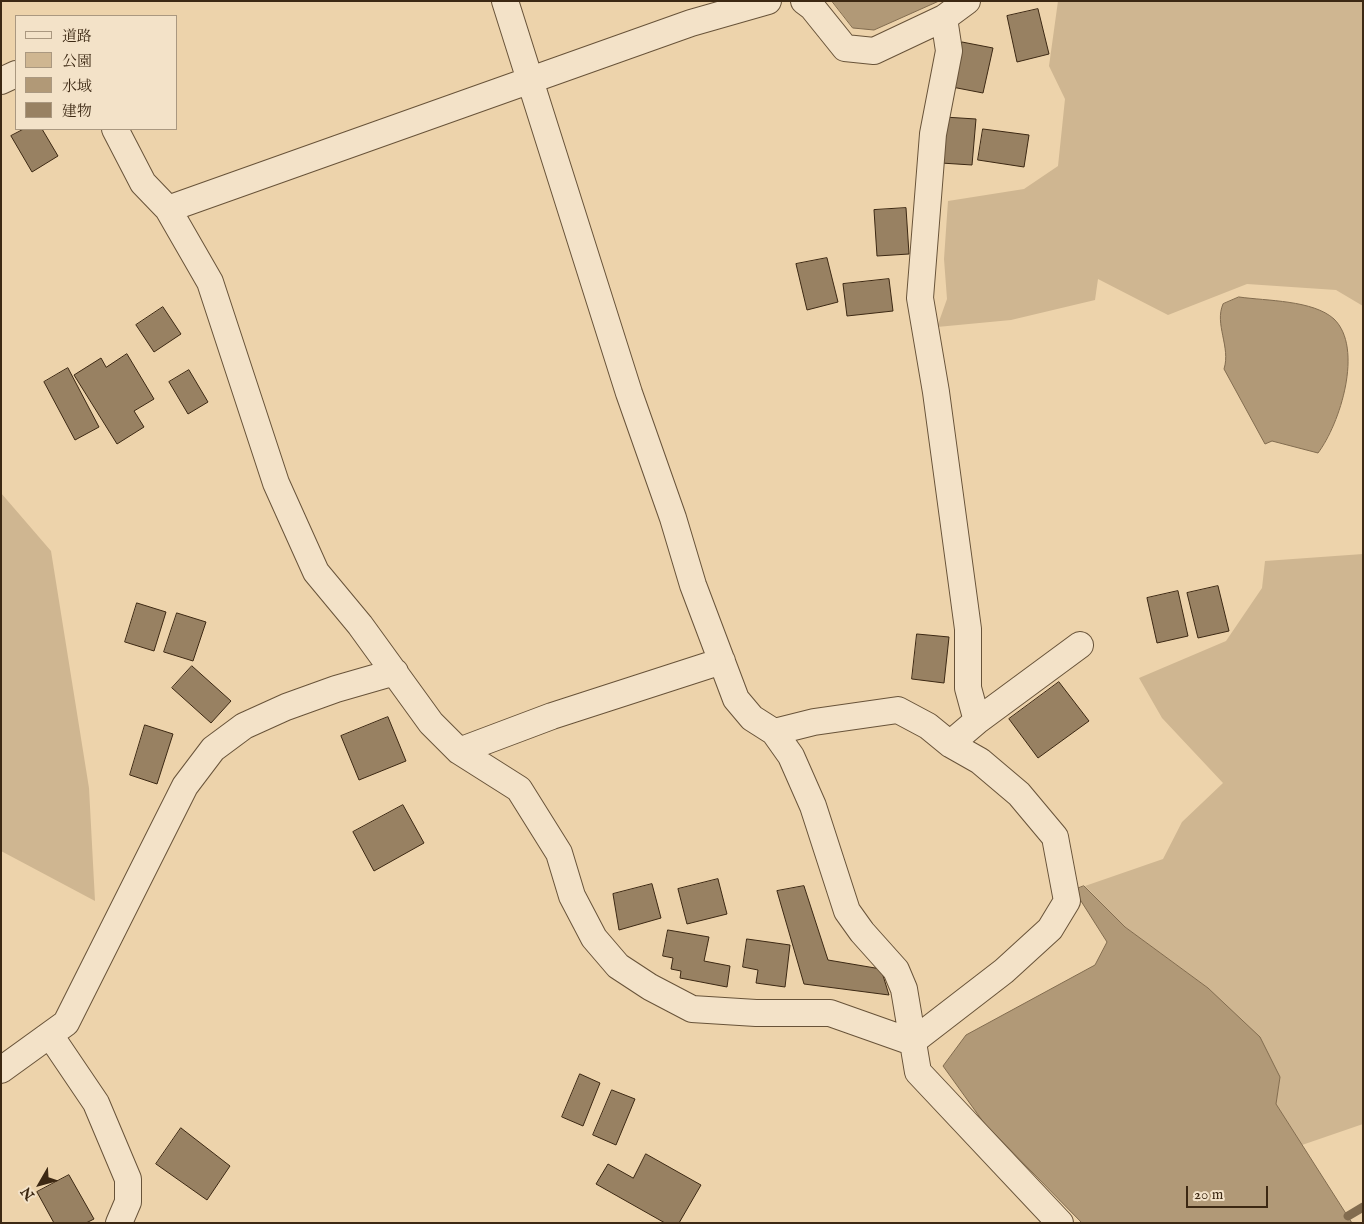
<!DOCTYPE html>
<html>
<head>
<meta charset="utf-8">
<style>
  body { margin:0 }
  #map { position:relative; width:1364px; height:1224px; overflow:hidden; background:#edd3ab; font-family:"IM FELL English","Noto Serif JP",serif }
  canvas { display:block }
  .frame { position:absolute; inset:0; border:2px solid #3c2813; pointer-events:none }
  .legend { position:absolute; left:15px; top:15px; width:162px; height:115px; box-sizing:border-box; background:#f3e2c8; border:1px solid #aa9880; margin:0; padding:6px 9px; list-style:none; font-size:15px; color:#3c2813 }
  .legend li { display:flex; align-items:center; gap:10px; height:25px }
  .legend b { width:25px; border:1px solid #aa9880 }
  .north { position:absolute; left:15px; top:1159px; width:50px; height:50px; -webkit-text-stroke:4px #f3e2c8; paint-order:stroke; rotate:232deg; font-size:14px; font-weight:700; line-height:20px; text-align:center; color:#3c2813 }
  .north::after { content:''; display:block; margin:auto; width:18px; height:22px; background:#3c2813; clip-path:polygon(50% 0,100% 100%,50% 72%,0 100%) }
  .scale { position:absolute; left:1186px; top:1186px; width:82px; height:22px; box-sizing:border-box; border:2px solid #3c2813; border-top:0; padding-left:6px; font-size:15px; line-height:18px; white-space:nowrap; color:#3c2813; -webkit-text-stroke:4px #f3e2c8; paint-order:stroke }
</style>
</head>
<body>
<div id="map">
<canvas width="1364" height="1224"></canvas>
<div class="frame"></div>
<ul class="legend">
<li><b style="height:6px;background:#f3e2c8"></b>道路</li>
<li><b style="height:14px;background:#cfb691"></b>公園</li>
<li><b style="height:14px;background:#b19977"></b>水域</li>
<li><b style="height:14px;background:#988162"></b>建物</li>
</ul>
<div class="north">N</div>
<div class="scale">20 m</div>
</div>
<script>
const c = document.querySelector('canvas').getContext('2d');
c.lineJoin = 'round';
function fill(path, color) {
  c.fillStyle = color;
  c.fill(path, 'evenodd');
}
function strokePath(path, color, width, dash) {
  c.strokeStyle = color;
  c.lineWidth = width;
  c.lineCap = dash ? 'butt' : 'round';
  c.setLineDash(dash || []);
  c.stroke(path);
}
const green = new Path2D(`
  M 1058,1 L 1363,1 L 1363,306 L 1336,290 L 1247,284 L 1168,315 L 1098,279 L 1095,300 L 1011,320 L 937,327 L 947,299 L 944,259 L 948,201 L 1024,189 L 1058,166 L 1065,99 L 1049,66 Z
  M 1,493 L 51,551 L 89,788 L 95,901 L 1,851 Z
  M 1363,554 L 1363,1124 L 1302,1145 L 1276,1104 L 1280,1077 L 1208,988 L 1125,927 L 1085,886 L 1163,859 L 1182,822 L 1223,783 L 1162,718 L 1139,678 L 1226,641 L 1262,588 L 1265,561 Z`);
const water = new Path2D(`
  M 832,1 L 939,1 L 874,30 L 853,28 Z
  M 1239,297 C 1267,301 1313,300 1334,319 C 1364,348 1340,424 1318,453 L 1272,441 L 1265,444 L 1224,369 C 1231,347 1214,324 1223,304 Z
  M 1084,886 L 1125,927 L 1208,988 L 1260,1037 L 1280,1077 L 1276,1104 L 1352,1223 L 1082,1223 L 984,1123 L 943,1066 L 966,1035 L 1095,965 L 1107,942 L 1074,890 Z`);
const stream = new Path2D(`
  M 1348,1216 L 1363,1207`);
const building = new Path2D(`
  M 1038,9 L 1049,54 L 1017,62 L 1007,16 Z
  M 962,42 L 993,48 L 983,93 L 952,87 Z
  M 944,117 L 976,119 L 972,165 L 941,163 Z
  M 24,129 L 42,129 L 58,156 L 32,172 L 11,136 Z
  M 983,129 L 1029,135 L 1024,167 L 978,160 Z
  M 906,208 L 909,254 L 877,256 L 874,210 Z
  M 827,258 L 838,302 L 807,310 L 796,264 Z
  M 889,279 L 893,311 L 847,316 L 843,284 Z
  M 163,307 L 181,334 L 154,352 L 136,325 Z
  M 127,354 L 154,399 L 134,411 L 144,427 L 117,444 L 74,375 L 101,358 L 106,367 Z
  M 68,368 L 99,427 L 75,440 L 44,382 Z
  M 189,370 L 208,402 L 188,414 L 169,382 Z
  M 1218,586 L 1229,631 L 1198,638 L 1187,593 Z
  M 1178,591 L 1188,636 L 1157,643 L 1147,598 Z
  M 137,603 L 166,612 L 154,651 L 125,642 Z
  M 177,613 L 206,622 L 193,661 L 164,652 Z
  M 917,634 L 949,637 L 944,683 L 912,679 Z
  M 192,666 L 231,701 L 211,723 L 172,688 Z
  M 1059,682 L 1089,721 L 1038,758 L 1009,719 Z
  M 388,717 L 406,761 L 359,780 L 341,736 Z
  M 145,725 L 173,734 L 157,784 L 130,775 Z
  M 403,805 L 424,843 L 374,871 L 353,832 Z
  M 718,879 L 727,914 L 687,924 L 678,889 Z
  M 652,884 L 661,918 L 619,930 L 613,894 Z
  M 804,886 L 828,960 L 881,969 L 889,995 L 804,984 L 777,891 Z
  M 668,930 L 709,937 L 704,961 L 730,966 L 727,987 L 680,978 L 681,971 L 671,969 L 673,958 L 663,956 Z
  M 747,939 L 790,945 L 785,987 L 756,983 L 758,970 L 743,967 Z
  M 580,1074 L 600,1083 L 583,1126 L 562,1117 Z
  M 612,1090 L 635,1099 L 616,1145 L 593,1135 Z
  M 181,1128 L 230,1166 L 207,1200 L 156,1164 Z
  M 646,1154 L 701,1185 L 679,1223 L 665,1223 L 596,1184 L 608,1164 L 633,1178 Z
  M 69,1175 L 94,1219 L 86,1223 L 54,1223 L 37,1192 Z`);
const minor = new Path2D(`
  M 804,1 L 812,7 L 845,48 L 874,51 L 944,18 L 967,1
  M 944,18 L 949,51 L 933,134 L 920,298 L 936,392 L 968,629 L 968,688 L 977,721 L 950,744
  M 1,81 L 16,74
  M 115,129 L 143,183 L 168,209 L 210,282 L 276,483 L 316,572 L 360,625 L 431,723 L 459,751 L 519,789 L 559,853 L 572,896 L 594,938 L 618,966 L 650,987 L 692,1009 L 756,1013 L 830,1013 L 912,1042 L 1004,971 L 1050,929 L 1067,901 L 1055,837 L 1019,794 L 980,761 L 950,744 L 928,726 L 898,710 L 814,722 L 774,732 L 752,718 L 736,699 L 693,585 L 673,518 L 629,393 L 505,1
  M 168,209 L 691,23 L 768,1
  M 977,721 L 1080,645
  M 774,732 L 791,756 L 813,806 L 847,911 L 862,932 L 896,970 L 904,989 L 918,1072 L 1060,1223
  M 459,751 L 552,716 L 722,661
  M 50,1035 L 96,1103 L 128,1179 L 128,1202 L 119,1223
  M 1,1070 L 66,1023 L 185,786 L 213,749 L 244,726 L 286,707 L 336,689 L 395,672`);
fill(green, '#cfb691');
fill(water, '#b19977');
strokePath(water, '#826c4f', 1);
strokePath(stream, '#826c4f', 9);
fill(building, '#988162');
strokePath(building, '#3c2813', 1);
strokePath(minor, '#685339', 28);
strokePath(minor, '#f3e2c8', 26);
</script>
</body>
</html>
